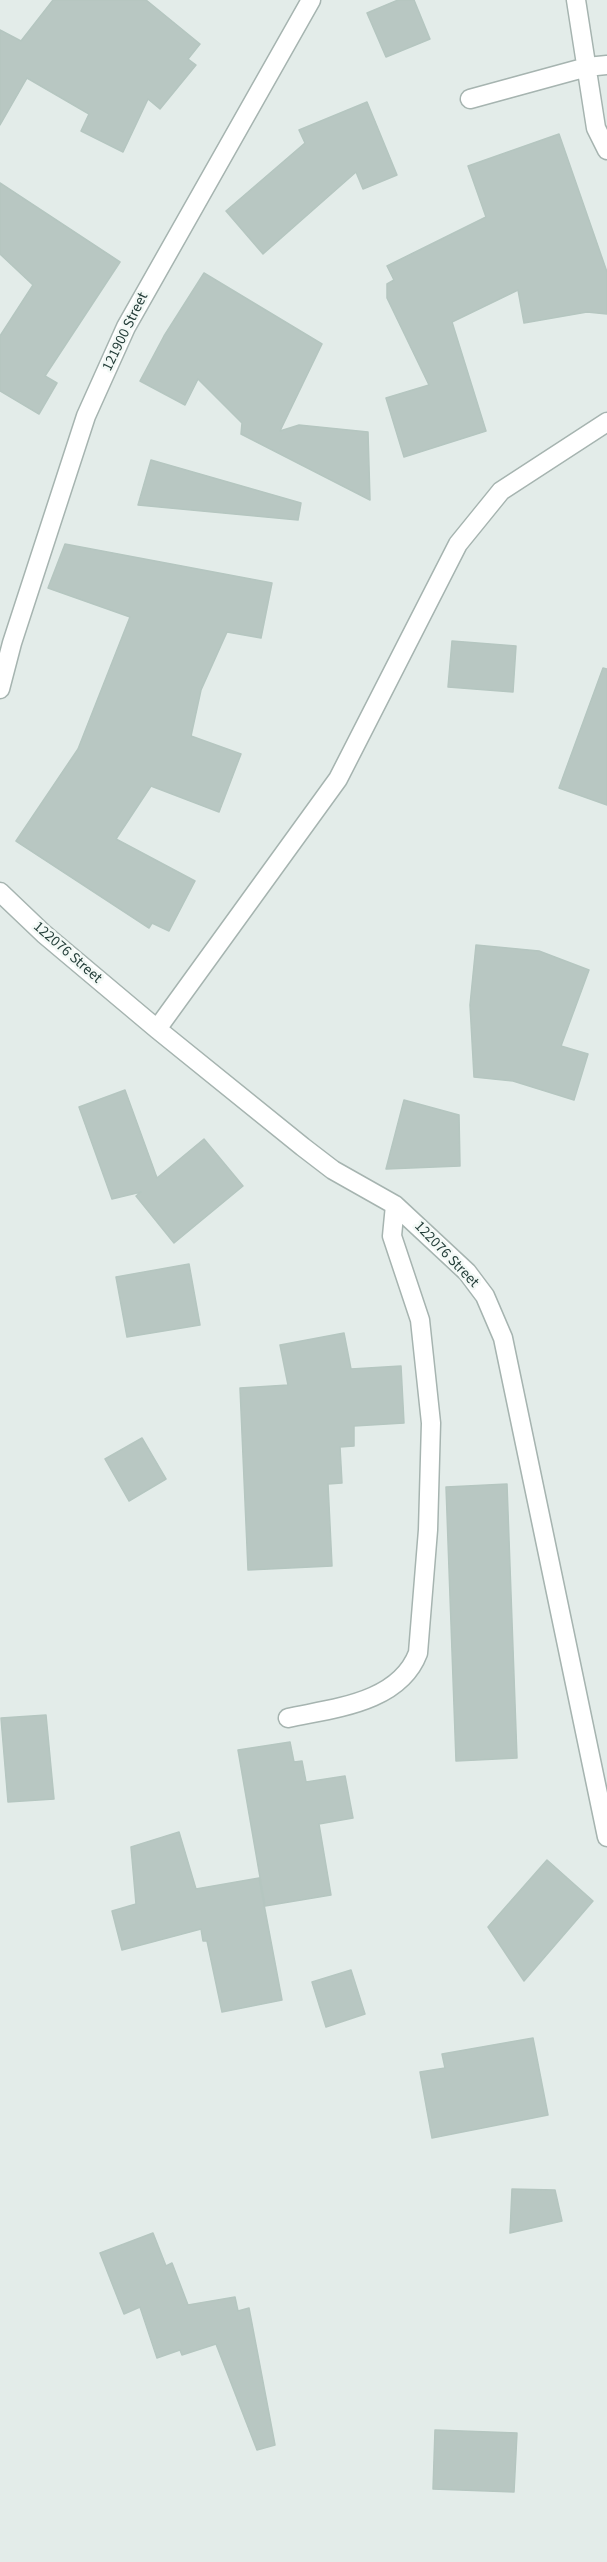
<!DOCTYPE html>
<html>
<head>
<meta charset="utf-8">
<style>
  body { margin:0 }
  canvas { display:block; background:#e3ece9 }
</style>
</head>
<body>
<canvas width="607" height="2562"></canvas>
<script>
const c = document.querySelector('canvas').getContext('2d');
c.lineJoin = 'round';
function fill(path, color) {
  c.fillStyle = color;
  c.fill(path, 'evenodd');
}
function strokePath(path, color, width, dash) {
  c.strokeStyle = color;
  c.lineWidth = width;
  c.lineCap = dash ? 'butt' : 'round';
  c.setLineDash(dash || []);
  c.stroke(path);
}
function label(font, color, halo, rows, align = 'center') {
  c.font = font + ' "Source Sans 3",sans-serif';
  c.lineWidth = 5;
  c.setLineDash([]);
  c.textBaseline = 'middle';
  c.strokeStyle = halo;
  c.fillStyle = color;
  for (const [text, x, y, turn = 0] of rows) {
    c.save();
    c.translate(x, y);
    c.rotate((+turn || 0) * Math.PI / 180);
    c.textAlign = isNaN(turn) ? turn : align;
    if (halo) c.strokeText(text, 0, 0);
    c.fillText(text, 0, 0);
    c.restore();
  }
}
const building = new Path2D(`
  M 53,0 L 146,0 L 200,44 L 188,59 L 196,65 L 160,109 L 148,99 L 123,152 L 81,131 L 89,114 L 27,78 L 0,125 L 0,30 L 21,41 Z
  M 398,0 L 414,0 L 430,39 L 386,57 L 367,13 Z
  M 367,102 L 397,175 L 363,189 L 356,172 L 263,254 L 226,211 L 305,143 L 299,130 Z
  M 559,134 L 607,272 L 607,314 L 587,312 L 524,323 L 518,290 L 452,322 L 486,431 L 404,457 L 386,398 L 429,385 L 387,298 L 387,284 L 394,280 L 387,266 L 486,217 L 468,166 Z
  M 0,183 L 120,262 L 45,376 L 57,383 L 39,414 L 0,391 L 0,336 L 33,285 L 0,254 Z
  M 204,273 L 322,344 L 280,431 L 299,425 L 368,432 L 370,500 L 241,434 L 242,423 L 198,379 L 185,405 L 140,381 L 164,336 Z
  M 151,460 L 301,503 L 298,520 L 138,505 Z
  M 65,544 L 272,583 L 261,638 L 227,632 L 201,690 L 191,736 L 241,754 L 219,812 L 151,786 L 116,839 L 195,881 L 169,931 L 152,923 L 149,928 L 16,841 L 78,749 L 130,617 L 48,588 Z
  M 452,641 L 516,646 L 513,692 L 448,687 Z
  M 603,668 L 607,669 L 607,805 L 559,788 Z
  M 476,945 L 539,951 L 589,970 L 561,1046 L 588,1054 L 574,1100 L 513,1081 L 474,1077 L 470,1005 Z
  M 125,1090 L 157,1178 L 204,1139 L 243,1186 L 174,1243 L 136,1196 L 141,1192 L 112,1199 L 79,1107 Z
  M 404,1100 L 459,1115 L 460,1166 L 386,1169 Z
  M 189,1264 L 200,1325 L 127,1337 L 116,1277 Z
  M 344,1333 L 351,1369 L 401,1366 L 404,1423 L 354,1426 L 354,1446 L 340,1447 L 342,1483 L 328,1484 L 332,1566 L 248,1570 L 240,1388 L 288,1385 L 280,1345 Z
  M 142,1438 L 166,1479 L 129,1501 L 105,1459 Z
  M 507,1484 L 517,1758 L 456,1761 L 446,1487 Z
  M 46,1715 L 54,1799 L 8,1802 L 1,1718 Z
  M 290,1742 L 294,1762 L 302,1761 L 306,1782 L 345,1776 L 353,1818 L 319,1824 L 331,1895 L 265,1906 L 238,1750 Z
  M 179,1832 L 196,1889 L 259,1878 L 282,2000 L 222,2012 L 207,1941 L 203,1941 L 201,1929 L 122,1950 L 112,1911 L 136,1904 L 131,1847 Z
  M 547,1860 L 593,1901 L 524,1981 L 488,1927 Z
  M 351,1970 L 365,2014 L 326,2027 L 312,1982 Z
  M 533,2038 L 548,2115 L 432,2138 L 420,2072 L 445,2068 L 442,2054 Z
  M 512,2189 L 555,2190 L 562,2221 L 510,2233 Z
  M 153,2233 L 166,2266 L 172,2263 L 188,2305 L 235,2297 L 238,2311 L 249,2308 L 275,2445 L 257,2450 L 216,2344 L 182,2355 L 180,2350 L 157,2358 L 140,2307 L 124,2314 L 100,2253 Z
  M 435,2430 L 517,2433 L 514,2492 L 433,2489 Z`);
const minor = new Path2D(`
  M 576,0 L 596,128 L 607,150
  M 470,99 L 587,67 L 607,65
  M 0,689 L 12,643 L 86,416 L 126,327 L 311,0
  M 0,892 L 44,934 L 157,1029 L 303,1147 L 333,1170 L 395,1205 L 467,1272 L 485,1296 L 503,1338 L 607,1837
  M 157,1029 L 338,779 L 458,544 L 501,491 L 607,422
  M 288,1718 C 334,1708 399,1703 418,1653 L 428,1530 L 431,1423 L 420,1320 L 392,1236 L 395,1205`);
const streetNames = [
  ["121900 Street",126,332,-64],
  ["122076 Street",67,953,41],
  ["122076 Street",446,1255,46]
];
fill(building, '#b8c7c2');
strokePath(building, '#b5c6c0', 1.5);
strokePath(minor, '#a6b4b0', 21);
strokePath(minor, '#fff', 18);
label('15px', '#233d38', '#f3f9f6', streetNames);
</script>
</body>
</html>
